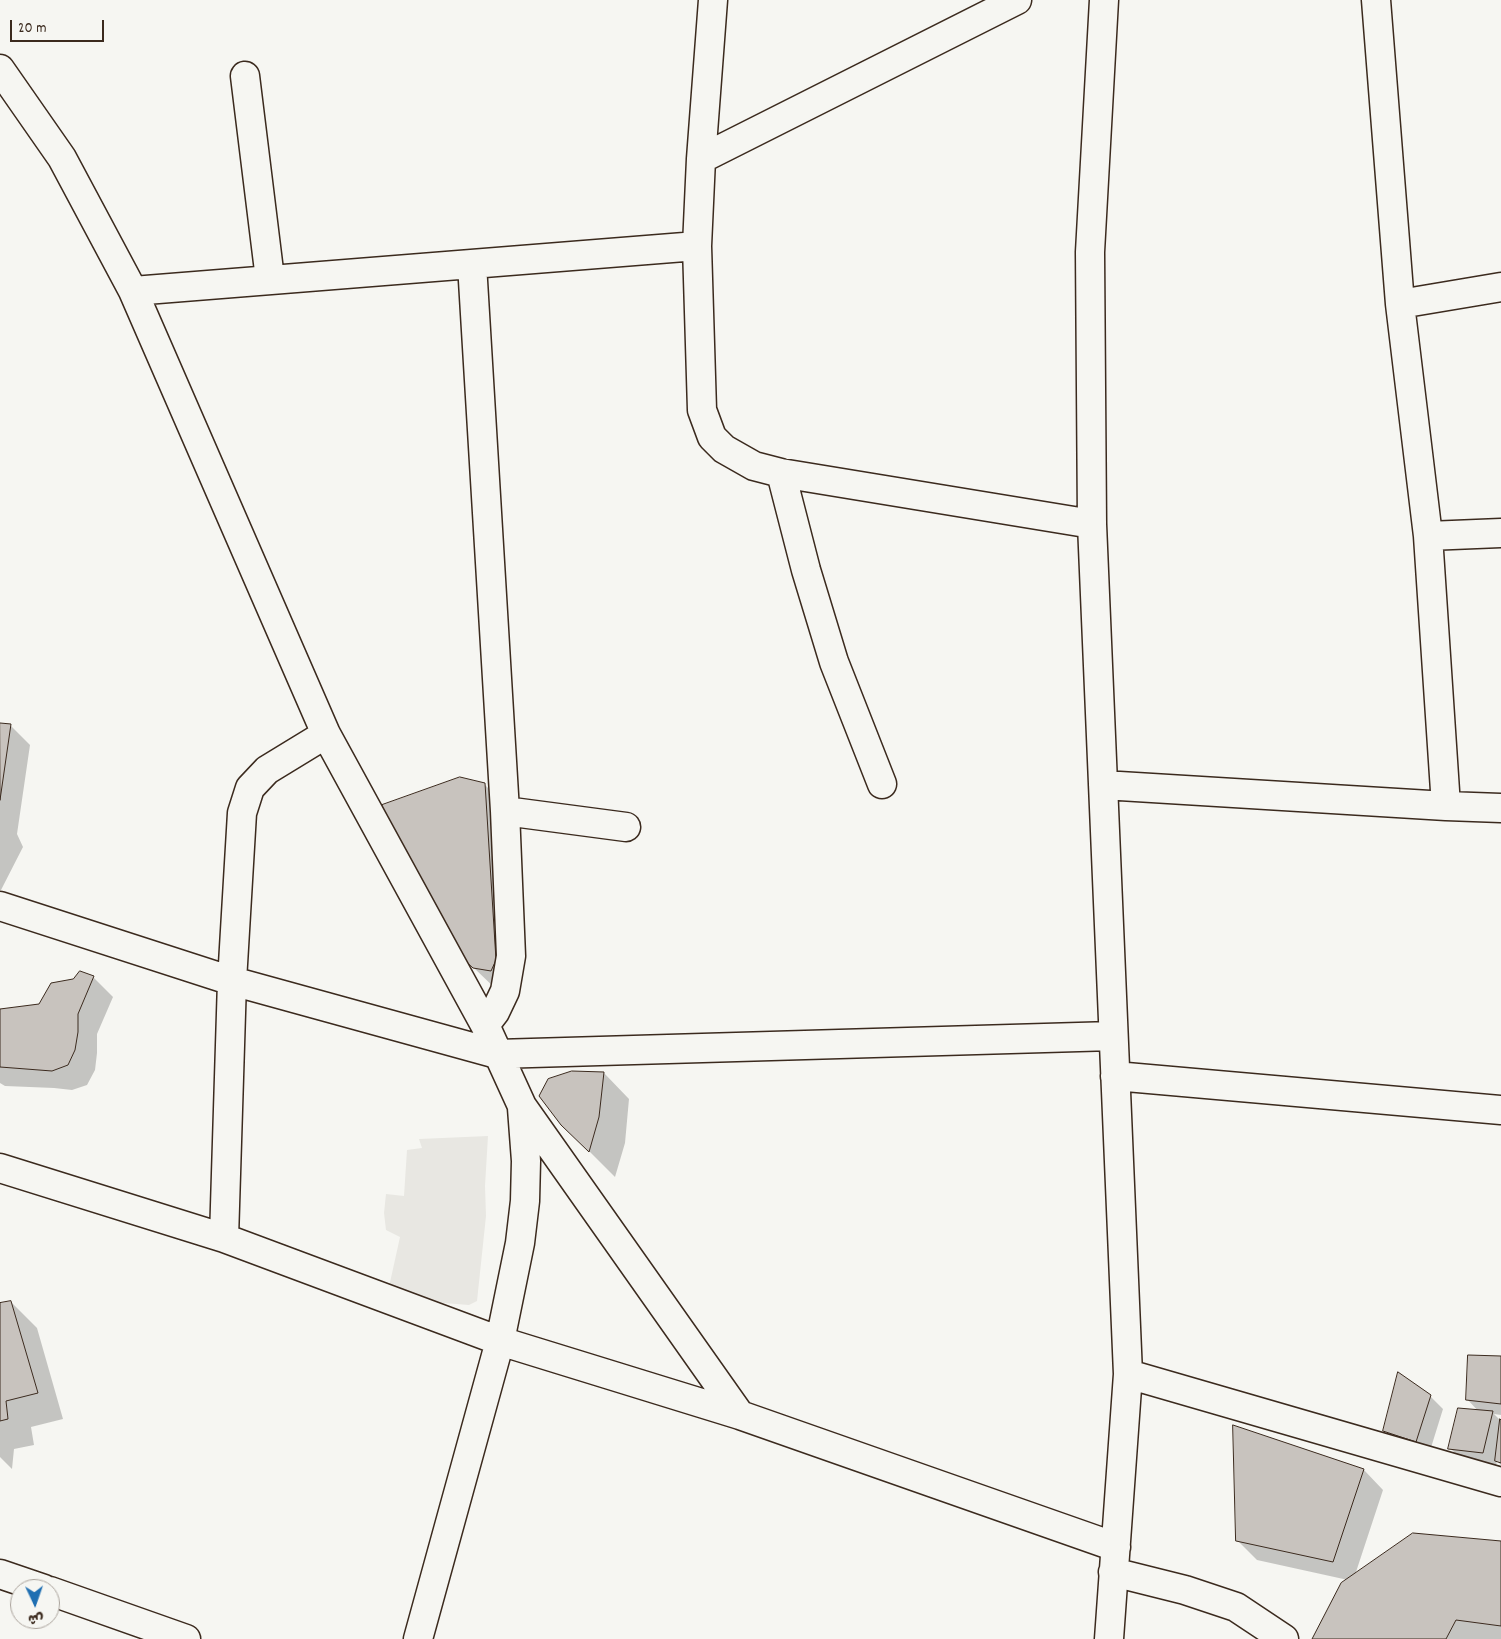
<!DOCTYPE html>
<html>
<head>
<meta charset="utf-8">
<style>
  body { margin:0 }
  #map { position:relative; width:1501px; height:1639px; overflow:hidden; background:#f6f6f2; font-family:Dekko,"Playpen Sans Arabic",sans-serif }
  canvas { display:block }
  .north { position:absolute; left:10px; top:1579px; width:50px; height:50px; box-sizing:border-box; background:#f6f6f2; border:1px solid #aba49d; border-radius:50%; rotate:177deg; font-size:14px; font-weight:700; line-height:20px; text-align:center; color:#3b2a1e }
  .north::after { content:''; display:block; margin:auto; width:18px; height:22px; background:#1f6fb2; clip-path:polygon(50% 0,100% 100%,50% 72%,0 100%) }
  .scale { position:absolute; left:10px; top:20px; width:94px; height:22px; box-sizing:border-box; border:2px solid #3b2a1e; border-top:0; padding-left:6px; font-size:15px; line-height:18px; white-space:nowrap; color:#3b2a1e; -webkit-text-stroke:4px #f6f6f2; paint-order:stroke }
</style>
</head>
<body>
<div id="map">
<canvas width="1501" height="1639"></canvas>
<div class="north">ش</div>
<div class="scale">20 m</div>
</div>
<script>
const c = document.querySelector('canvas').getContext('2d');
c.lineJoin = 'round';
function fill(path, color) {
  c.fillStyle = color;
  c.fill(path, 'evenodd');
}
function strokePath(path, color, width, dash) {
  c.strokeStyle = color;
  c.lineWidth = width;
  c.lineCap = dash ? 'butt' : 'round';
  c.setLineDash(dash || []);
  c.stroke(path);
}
const built = new Path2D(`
  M 488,1136 L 485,1186 L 486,1216 L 477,1301 L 469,1305 L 431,1302 L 389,1287 L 400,1237 L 386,1230 L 384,1213 L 386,1194 L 404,1196 L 407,1150 L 422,1148 L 419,1139 Z`);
const shadow = new Path2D(`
  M 0,725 L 10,725 L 30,745 L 17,834 L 23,847 L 1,890 L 0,890 Z
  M 484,784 L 510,810 L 521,987 L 517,996 L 500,993 L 448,943 Z
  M 80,972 L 94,978 L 113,997 L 97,1034 L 97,1053 L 95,1070 L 87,1085 L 72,1090 L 54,1088 L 5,1086 L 0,1083 L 0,1010 L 39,1006 L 74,980 Z
  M 604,1073 L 629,1099 L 625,1143 L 615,1177 L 562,1124 Z
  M 11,1302 L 37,1328 L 63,1419 L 31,1427 L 34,1445 L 14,1449 L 12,1469 L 0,1457 L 0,1304 Z
  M 1501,1357 L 1501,1415 L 1494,1414 L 1501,1421 L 1501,1465 L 1497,1461 L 1496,1466 L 1463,1461 L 1450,1448 L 1479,1412 L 1467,1399 Z
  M 1430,1396 L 1443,1409 L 1429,1454 L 1397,1443 L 1384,1430 Z
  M 1234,1427 L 1364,1470 L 1383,1490 L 1355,1575 L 1501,1542 L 1501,1639 L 1313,1639 L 1348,1580 L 1257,1560 L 1237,1540 Z`);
const building = new Path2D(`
  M 0,723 L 11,724 L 0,800 Z
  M 460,777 L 485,783 L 496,960 L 491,971 L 473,968 L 447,944 L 381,815 L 382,805 Z
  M 80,971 L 94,976 L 78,1014 L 78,1032 L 75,1050 L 68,1065 L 52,1071 L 0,1067 L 0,1009 L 39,1004 L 51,983 L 73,979 Z
  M 572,1071 L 604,1072 L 599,1117 L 589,1152 L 561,1125 L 539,1096 L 548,1079 Z
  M 11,1301 L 38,1393 L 6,1401 L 8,1419 L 0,1421 L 0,1303 Z
  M 1468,1355 L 1501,1356 L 1501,1404 L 1466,1400 Z
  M 1398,1372 L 1431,1395 L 1416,1442 L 1383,1431 Z
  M 1458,1408 L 1493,1411 L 1483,1453 L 1448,1449 Z
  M 1500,1419 L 1501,1420 L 1501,1463 L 1495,1461 Z
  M 1233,1425 L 1364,1469 L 1333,1562 L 1236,1541 Z
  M 1413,1533 L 1501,1541 L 1501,1626 L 1456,1620 L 1446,1639 L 1312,1639 L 1341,1583 Z`);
const minor = new Path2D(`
  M 713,0 L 701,159 L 697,246 L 702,410 L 712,437 L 724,449 L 754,466 L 781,473 L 1092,524
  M 1104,0 L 1090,252 L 1092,524 L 1128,1374 L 1109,1639
  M 1376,0 L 1400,304 L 1428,536 L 1446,806
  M 0,69 L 62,158 L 133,291 L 326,734 L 485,1025 L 522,1106 L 740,1415
  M 245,76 L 270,279
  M 701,159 L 1017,0
  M 472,264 L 505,811 L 511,956 L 505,991 L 495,1012 L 485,1025
  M 133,291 L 697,246
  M 1400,304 L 1501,287
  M 781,473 L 806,570 L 834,662 L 882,784
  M 1428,536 L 1501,533
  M 1103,785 L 1446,806 L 1501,808
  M 505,811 L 626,827
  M 0,906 L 232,981 L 497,1054 L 1113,1036
  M 1115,1076 L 1501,1110
  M 0,1168 L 224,1238 L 500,1341 L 740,1415 L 1116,1547
  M 224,1238 L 232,981 L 242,813 L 250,788 L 267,770 L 326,734
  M 1128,1374 L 1501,1482
  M 1113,1572 L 1185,1590 L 1236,1607 L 1284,1639
  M 0,1574 L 44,1589
  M 50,1591 L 186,1639
  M 418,1639 L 500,1341 L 520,1243 L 525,1201 L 526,1161 L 522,1108`);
fill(built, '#e8e7e2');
fill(shadow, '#0003');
fill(building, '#c8c3be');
strokePath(building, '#3b2a1e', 1);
strokePath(minor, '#3b2a1e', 31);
strokePath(minor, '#f6f6f2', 28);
</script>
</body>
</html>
